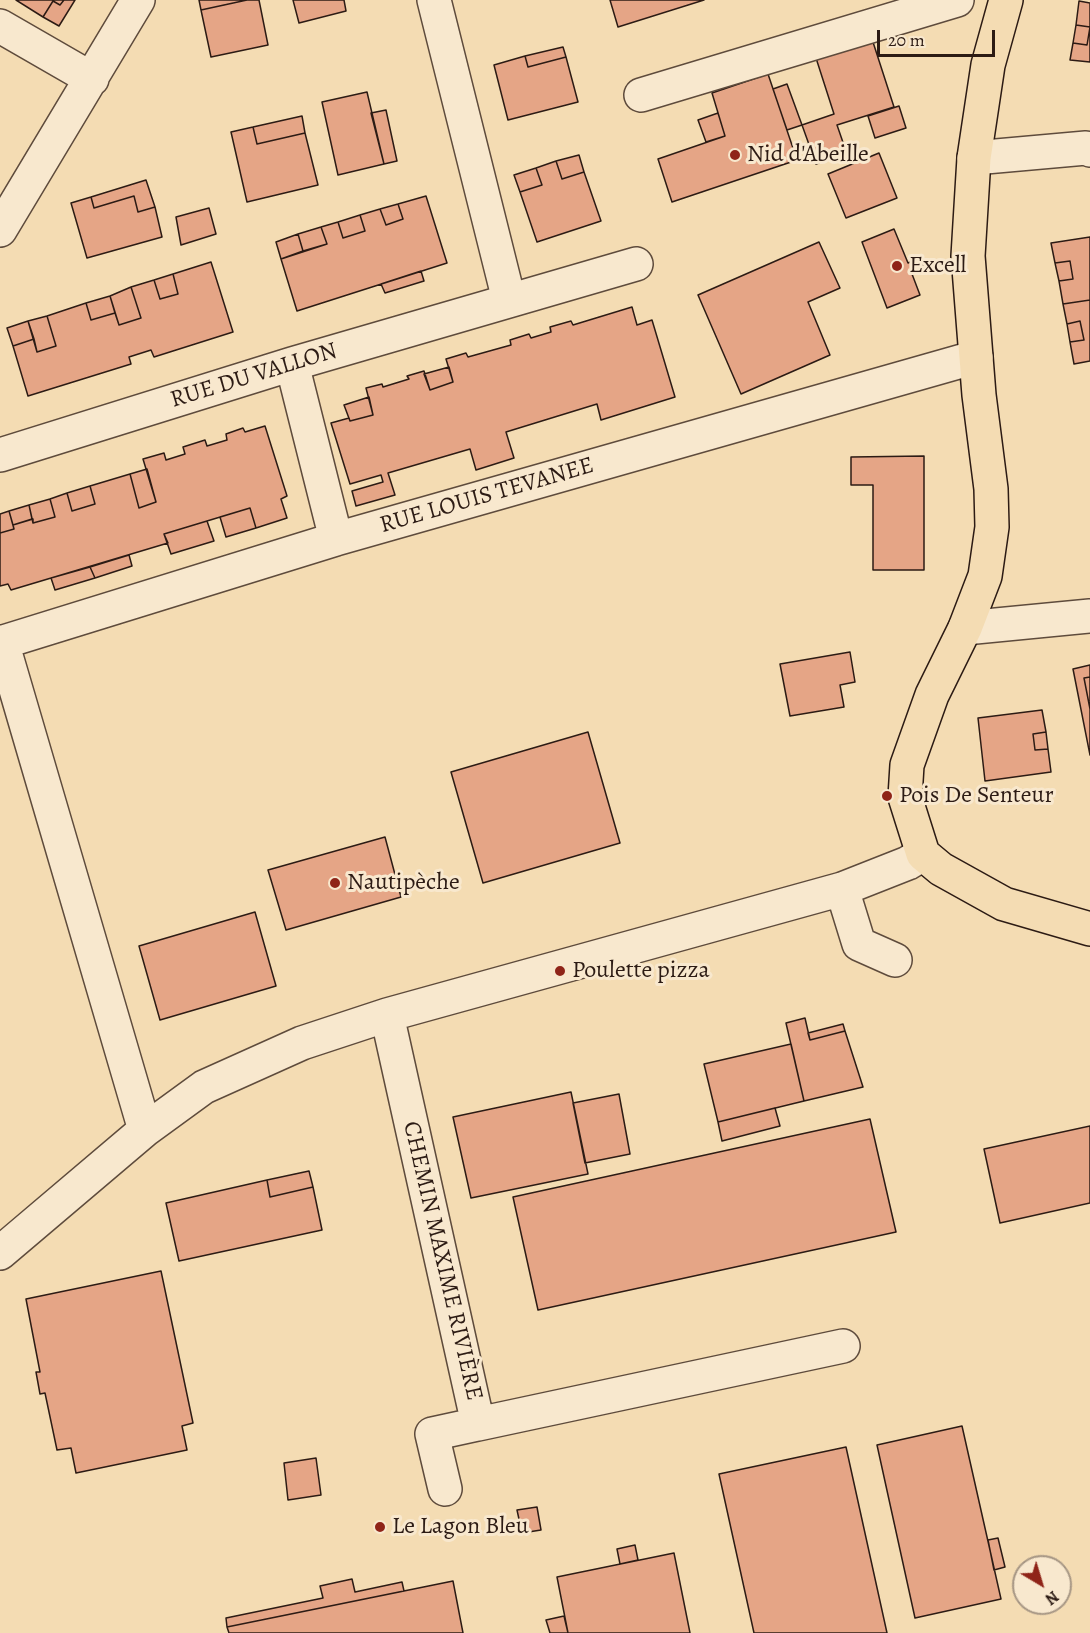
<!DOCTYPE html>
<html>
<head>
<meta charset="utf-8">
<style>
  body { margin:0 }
  #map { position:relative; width:1090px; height:1633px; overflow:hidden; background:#f4dcb3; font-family:Alegreya,serif }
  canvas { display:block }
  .north { position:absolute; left:1012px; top:1555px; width:60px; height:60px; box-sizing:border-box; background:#f8e8ce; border:2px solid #a69684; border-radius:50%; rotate:142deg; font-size:16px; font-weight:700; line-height:24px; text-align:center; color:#2c1b14 }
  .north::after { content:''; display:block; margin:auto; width:21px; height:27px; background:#8f2418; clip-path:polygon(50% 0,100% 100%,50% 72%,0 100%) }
  .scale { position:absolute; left:877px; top:30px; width:118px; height:27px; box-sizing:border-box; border:3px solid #2c1b14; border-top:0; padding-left:8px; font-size:18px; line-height:21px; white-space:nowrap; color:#2c1b14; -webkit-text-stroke:4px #f8e8ce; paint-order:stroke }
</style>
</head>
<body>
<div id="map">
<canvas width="1090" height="1633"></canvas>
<div class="north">N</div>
<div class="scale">20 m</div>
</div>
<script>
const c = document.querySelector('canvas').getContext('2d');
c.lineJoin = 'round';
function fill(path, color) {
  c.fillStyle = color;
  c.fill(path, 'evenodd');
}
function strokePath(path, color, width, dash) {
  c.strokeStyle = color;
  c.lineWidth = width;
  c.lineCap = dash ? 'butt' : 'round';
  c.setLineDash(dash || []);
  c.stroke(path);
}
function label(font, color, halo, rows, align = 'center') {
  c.font = font + ' Alegreya,serif';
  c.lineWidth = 6;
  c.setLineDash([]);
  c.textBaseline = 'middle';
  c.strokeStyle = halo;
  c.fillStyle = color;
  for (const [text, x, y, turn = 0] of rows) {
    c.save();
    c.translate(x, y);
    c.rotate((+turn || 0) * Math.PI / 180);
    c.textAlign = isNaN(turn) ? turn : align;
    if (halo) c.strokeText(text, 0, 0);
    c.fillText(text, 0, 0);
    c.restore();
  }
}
const building = new Path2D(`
  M 16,0 L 64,0 L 60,5 L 53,1 L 43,17 Z
  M 64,0 L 75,0 L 59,26 L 43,17 L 53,1 L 60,5 Z
  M 199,0 L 247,0 L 201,10 Z
  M 247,0 L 259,0 L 268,45 L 211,57 L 201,10 Z
  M 293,0 L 344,0 L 346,11 L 299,23 Z
  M 610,0 L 704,0 L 618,27 Z
  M 1079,1 L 1090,3 L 1090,27 L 1076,25 Z
  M 1076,25 L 1090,27 L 1087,45 L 1073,43 Z
  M 1090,27 L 1090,62 L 1070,60 L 1073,43 L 1087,45 Z
  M 872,39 L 894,107 L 837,125 L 847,154 L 816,164 L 802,125 L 834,114 L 816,58 Z
  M 563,47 L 566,57 L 528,67 L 525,56 Z
  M 525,56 L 528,67 L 566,57 L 578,102 L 508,120 L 494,65 Z
  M 768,74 L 797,160 L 672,202 L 658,159 L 725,136 L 712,93 Z
  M 787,84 L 802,125 L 787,130 L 773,89 Z
  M 367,92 L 384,164 L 338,175 L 322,102 Z
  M 899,106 L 906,128 L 875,138 L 868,116 Z
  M 386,110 L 397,161 L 384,164 L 371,113 Z
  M 718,113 L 725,136 L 706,142 L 698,120 Z
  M 302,116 L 305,133 L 257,144 L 253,127 Z
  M 253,127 L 257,144 L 305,133 L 318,185 L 247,202 L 231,132 Z
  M 879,153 L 897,198 L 846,218 L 828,174 Z
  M 579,155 L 584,172 L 562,179 L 556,161 Z
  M 556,161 L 562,179 L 584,172 L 601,221 L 537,242 L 520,192 L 542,185 L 536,168 Z
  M 536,168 L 542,185 L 520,192 L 514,175 Z
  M 146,180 L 155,207 L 138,212 L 134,196 L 94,208 L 91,197 Z
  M 134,196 L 138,212 L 155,207 L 162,237 L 87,258 L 71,203 L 91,197 L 94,208 Z
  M 426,196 L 447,263 L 297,311 L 281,259 L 327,244 L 321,227 L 338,222 L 343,238 L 365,231 L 360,215 L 380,209 L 386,225 L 403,219 L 398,204 Z
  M 398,204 L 403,219 L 386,225 L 380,209 Z
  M 209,208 L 216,234 L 181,245 L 176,217 Z
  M 360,215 L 365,231 L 343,238 L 338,222 Z
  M 321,227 L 327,244 L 303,251 L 298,234 Z
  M 894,229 L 908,263 L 920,258 L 924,269 L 912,274 L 920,295 L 887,308 L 862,242 Z
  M 298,234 L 303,251 L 281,259 L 276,242 Z
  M 1090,237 L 1090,300 L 1063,304 L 1059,281 L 1073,279 L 1070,261 L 1055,263 L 1051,243 Z
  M 819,242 L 840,288 L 808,302 L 830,355 L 741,394 L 698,295 Z
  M 1070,261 L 1073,279 L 1059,281 L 1055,263 Z
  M 211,262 L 233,332 L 154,357 L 151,350 L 129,357 L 131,364 L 28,396 L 13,346 L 34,339 L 37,352 L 56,346 L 47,316 L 86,303 L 91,320 L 115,313 L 119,325 L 141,318 L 131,287 L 154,280 L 160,299 L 178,294 L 173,274 Z
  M 421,271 L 424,281 L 385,293 L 381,284 Z
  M 173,274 L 178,294 L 160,299 L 154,280 Z
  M 131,287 L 141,318 L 119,325 L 110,296 Z
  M 110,296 L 115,313 L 91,320 L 86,303 Z
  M 1090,300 L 1090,361 L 1074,364 L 1070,342 L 1084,340 L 1080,321 L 1067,324 L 1063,304 Z
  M 632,307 L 637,325 L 652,320 L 675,397 L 601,420 L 597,404 L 506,432 L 514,458 L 476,470 L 470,449 L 388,473 L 395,495 L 356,506 L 352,491 L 383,482 L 381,475 L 350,484 L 331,423 L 349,418 L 350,421 L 373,415 L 366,388 L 382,384 L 383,387 L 409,379 L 407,376 L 424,371 L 430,390 L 453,382 L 446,359 L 466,353 L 468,357 L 511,345 L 510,340 L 529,334 L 531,338 L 551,332 L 550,327 L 571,321 L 573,325 Z
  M 47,316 L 56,346 L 37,352 L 28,321 Z
  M 28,321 L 34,339 L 13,346 L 7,328 Z
  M 1080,321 L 1084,340 L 1070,342 L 1067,324 Z
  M 449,367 L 453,382 L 430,390 L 424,374 Z
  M 369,397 L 373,415 L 350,421 L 344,405 Z
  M 265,426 L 287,496 L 281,499 L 287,518 L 256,528 L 250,508 L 164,534 L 168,543 L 11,590 L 8,584 L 0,586 L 0,533 L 14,529 L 13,525 L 33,519 L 33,523 L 55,517 L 50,499 L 67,493 L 72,511 L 95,504 L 90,486 L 130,474 L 139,508 L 156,502 L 143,459 L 164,453 L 166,460 L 185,454 L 183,447 L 205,440 L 207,446 L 227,440 L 226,434 L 243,428 L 245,432 Z
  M 924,456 L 924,570 L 873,570 L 873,485 L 851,485 L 851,457 Z
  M 147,469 L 156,502 L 139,508 L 130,474 Z
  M 90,486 L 95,504 L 72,511 L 67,493 Z
  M 50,499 L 55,517 L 33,523 L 29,505 Z
  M 29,505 L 32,519 L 13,525 L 9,511 Z
  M 250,508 L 256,528 L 226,537 L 220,517 Z
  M 9,511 L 14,529 L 0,533 L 0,514 Z
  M 207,521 L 214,541 L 171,554 L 164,534 Z
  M 129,555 L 132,566 L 95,578 L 90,567 Z
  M 90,567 L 95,578 L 55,590 L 51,578 Z
  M 850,652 L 855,682 L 840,685 L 844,707 L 790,716 L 780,664 Z
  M 1090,665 L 1090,677 L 1084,678 L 1090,709 L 1090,755 L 1073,669 Z
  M 1090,677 L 1090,709 L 1084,678 Z
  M 1042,710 L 1046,732 L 1033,734 L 1035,750 L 1048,749 L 1051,772 L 985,781 L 978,718 Z
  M 588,732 L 620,843 L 483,883 L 451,772 Z
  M 1046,732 L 1048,749 L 1035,750 L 1033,734 Z
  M 385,837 L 401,897 L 286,930 L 268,870 Z
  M 255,912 L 276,986 L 160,1020 L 139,946 Z
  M 805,1018 L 810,1040 L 845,1031 L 863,1087 L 804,1101 L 786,1023 Z
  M 843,1024 L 845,1031 L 810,1040 L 808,1033 Z
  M 791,1044 L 804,1101 L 718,1122 L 704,1064 Z
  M 571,1092 L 588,1174 L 471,1198 L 453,1117 Z
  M 619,1094 L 630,1154 L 585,1163 L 573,1103 Z
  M 775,1108 L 780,1126 L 722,1141 L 718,1122 Z
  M 870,1119 L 896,1232 L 538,1310 L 513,1197 Z
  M 1090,1126 L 1090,1203 L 1000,1223 L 984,1149 Z
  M 309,1171 L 313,1187 L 270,1197 L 267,1180 Z
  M 267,1180 L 270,1197 L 313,1187 L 322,1230 L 179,1261 L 166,1203 Z
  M 161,1271 L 193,1423 L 182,1426 L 187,1450 L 76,1473 L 71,1448 L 57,1450 L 45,1393 L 40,1394 L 36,1372 L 40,1372 L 26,1299 Z
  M 962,1426 L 1001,1599 L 915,1618 L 877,1445 Z
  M 846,1447 L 887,1633 L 754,1633 L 719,1474 Z
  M 316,1458 L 321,1495 L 288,1500 L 284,1463 Z
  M 537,1507 L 541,1530 L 522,1533 L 517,1510 Z
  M 998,1538 L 1005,1567 L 994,1570 L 988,1540 Z
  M 635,1545 L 638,1560 L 620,1564 L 617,1549 Z
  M 674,1553 L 690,1633 L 568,1633 L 557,1577 Z
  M 352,1579 L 355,1592 L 402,1582 L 404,1591 L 227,1627 L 226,1618 L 323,1598 L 320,1586 Z
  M 453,1581 L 463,1633 L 229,1633 L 227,1627 Z
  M 564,1616 L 568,1633 L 550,1633 L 546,1620 Z`);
const minor = new Path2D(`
  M 434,0 L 509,300
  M 0,26 L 92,79
  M 641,95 L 957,0
  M 974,158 L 1086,148 L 1090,150
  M 0,230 L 138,0
  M 292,364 L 336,539
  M 0,455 L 292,364 L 636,264
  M 965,628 L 1090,616
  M 2,642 L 145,1130
  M 0,643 L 336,539 L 976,357
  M 842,889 L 859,944 L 895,960
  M 387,1015 L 478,1424 L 843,1346
  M 0,1253 L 145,1130 L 204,1087 L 302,1043 L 387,1015 L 842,889 L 908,863 L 923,854
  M 445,1489 L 432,1434 L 478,1424`);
const major = new Path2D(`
  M 1006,0 L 988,65 L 974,158 L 968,256 L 979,395 L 991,489 L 992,527 L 985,576 L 965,628 L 932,695 L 907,765 L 905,797 L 923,854 L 941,869 L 1004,904 L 1090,929`);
const markers = [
  [735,155,6,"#8f2418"],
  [897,266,6,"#8f2418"],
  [887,796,6,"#8f2418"],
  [335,883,6,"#8f2418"],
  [560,971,6,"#8f2418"],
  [380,1527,6,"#8f2418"]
];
const poiNames = [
  ["Nid d'Abeille",747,155],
  ["Excell",909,266],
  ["Pois De Senteur",899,796],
  ["Nautipèche",347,883],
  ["Poulette pizza",572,971],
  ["Le Lagon Bleu",392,1527]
];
const streetNames = [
  ["RUE DU VALLON",254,376,-17],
  ["RUE LOUIS TEVANEE",487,496,-16],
  ["CHEMIN MAXIME RIVIÈRE",442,1261,77]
];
fill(building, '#e5a586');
strokePath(building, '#2c1b14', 1.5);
strokePath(minor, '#5e4b3c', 36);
strokePath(major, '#2c1b14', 36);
strokePath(minor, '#f8e8ce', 33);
strokePath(major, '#f4dcb3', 33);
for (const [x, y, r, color] of markers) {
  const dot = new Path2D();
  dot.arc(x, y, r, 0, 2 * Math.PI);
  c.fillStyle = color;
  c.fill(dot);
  strokePath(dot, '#f8e8ce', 2);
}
label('24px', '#2c1b14', '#f8e8ce', poiNames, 'left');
label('24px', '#2c1b14', '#f8e8ce', streetNames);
</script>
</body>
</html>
